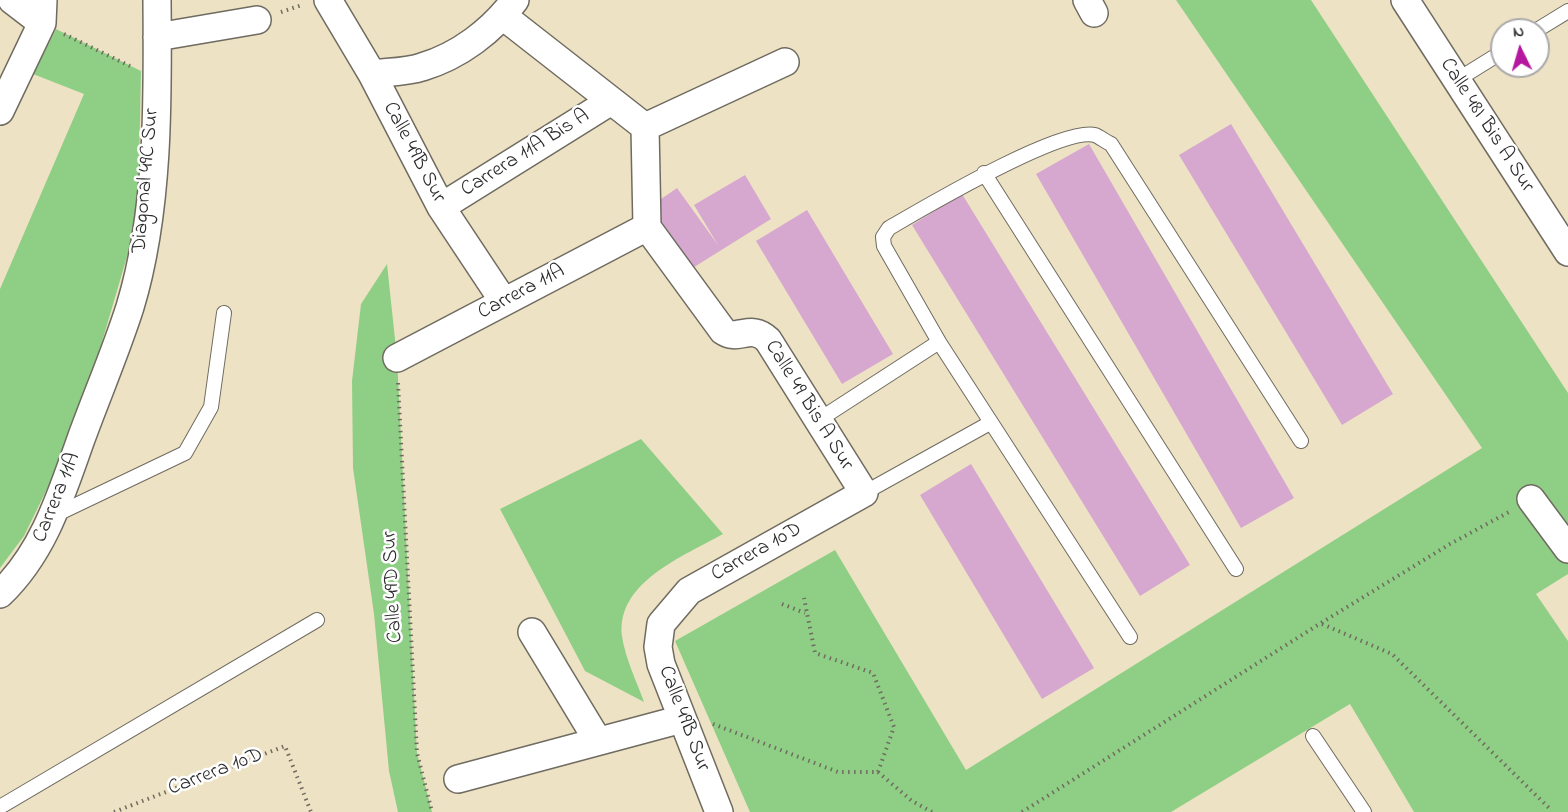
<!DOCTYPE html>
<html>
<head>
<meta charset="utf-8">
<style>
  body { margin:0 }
  #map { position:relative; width:1568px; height:812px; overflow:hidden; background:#eee2c4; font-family:"Indie Flower",sans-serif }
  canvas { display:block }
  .north { position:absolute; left:1490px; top:18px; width:60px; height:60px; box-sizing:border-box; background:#fff; border:2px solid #aaa; border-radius:50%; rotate:355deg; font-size:16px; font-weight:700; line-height:24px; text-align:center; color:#2b2b2b }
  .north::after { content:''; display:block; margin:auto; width:21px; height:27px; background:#b5179e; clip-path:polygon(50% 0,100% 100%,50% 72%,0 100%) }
</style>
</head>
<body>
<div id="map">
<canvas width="1568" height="812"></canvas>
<div class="north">N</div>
</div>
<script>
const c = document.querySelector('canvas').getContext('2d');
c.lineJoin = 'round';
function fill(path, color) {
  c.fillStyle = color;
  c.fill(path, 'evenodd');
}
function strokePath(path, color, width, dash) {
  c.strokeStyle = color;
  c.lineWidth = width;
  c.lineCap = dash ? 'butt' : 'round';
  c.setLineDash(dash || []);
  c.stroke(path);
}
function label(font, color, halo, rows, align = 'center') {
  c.font = font + ' "Indie Flower",sans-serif';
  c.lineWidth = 5;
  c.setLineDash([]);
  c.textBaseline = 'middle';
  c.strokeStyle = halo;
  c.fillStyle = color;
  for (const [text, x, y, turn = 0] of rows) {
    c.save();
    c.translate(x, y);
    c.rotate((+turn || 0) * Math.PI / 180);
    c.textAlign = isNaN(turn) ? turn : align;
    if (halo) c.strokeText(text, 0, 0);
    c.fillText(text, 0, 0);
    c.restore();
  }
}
const green = new Path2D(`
  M 1176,0 L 1311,0 L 1568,393 L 1568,574 L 1536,594 L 1568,641 L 1568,812 L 1414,812 L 1350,704 L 1171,812 L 750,812 L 675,641 L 835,550 L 966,770 L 1482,448 Z
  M 56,29 L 141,71 L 138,219 L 97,359 L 63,456 L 24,536 L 0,568 L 0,289 L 84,94 L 33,74 Z
  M 387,264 L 397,358 L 417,753 L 432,812 L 398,812 L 389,771 L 374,614 L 353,468 L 352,381 L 361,304 Z
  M 641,439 L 723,534 C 684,556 616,582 622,636 C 625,658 637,682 644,702 L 585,671 L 500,509 Z`);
const building = new Path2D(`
  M 1231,124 L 1393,394 L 1342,425 L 1179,155 Z
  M 1089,144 L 1294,498 L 1241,528 L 1036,174 Z
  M 745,175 L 771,219 L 691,269 L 648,208 L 677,188 L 718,245 L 694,205 Z
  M 962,194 L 1190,565 L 1140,596 L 912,225 Z
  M 807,210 L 893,354 L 842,384 L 756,241 Z
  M 971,464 L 1094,668 L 1042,699 L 920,495 Z`);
const path = new Path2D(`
  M 281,12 L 302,5
  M 64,34 L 130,66
  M 398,383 L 417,753 L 432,812
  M 782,604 L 805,613
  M 1322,624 L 1392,654 L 1549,808
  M 713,724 L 838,772 L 878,772 L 894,727 L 873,673 L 815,653 L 804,598
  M 878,772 L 912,801 L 932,812
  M 114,812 L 285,746 L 311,812
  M 1022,812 L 1321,623 L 1450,544 L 1509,512`);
const lane = new Path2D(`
  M 1537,30 L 1568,11
  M 1457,80 L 1502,52
  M 984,173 L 1236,569
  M 817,421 L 939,342
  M 864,493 L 990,423
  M 53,516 L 185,453 L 211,407 L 224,313
  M 1130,637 L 939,342 L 884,246 L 883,237 L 889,228 C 924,208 1060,127 1095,135 C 1100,137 1106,142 1111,144 L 1301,441
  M 1313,736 L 1364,812
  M 0,807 L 317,620`);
const street = new Path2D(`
  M 12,0 L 42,23
  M 328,0 L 372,74 L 441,207 L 504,302
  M 1087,0 L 1094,13
  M 1405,0 L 1568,252
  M 503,16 L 645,127 L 647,227 L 723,331 C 739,342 750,323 768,340 L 864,493 L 689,591 L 661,624 L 658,647 L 661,664 L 719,812
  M 157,37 L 257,20
  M 372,74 C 388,72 407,72 422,67 C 459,56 492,31 515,0
  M 0,111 L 42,23 L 43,0
  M 645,127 L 785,62
  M 441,207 L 611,101
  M 397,358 L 647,227
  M 1531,499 L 1568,549
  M 0,594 C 44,552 61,495 81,439 C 97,395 116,351 130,307 C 159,212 158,99 157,0
  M 532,632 L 598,741
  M 458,779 L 682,719`);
const streetNames = [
  ["Calle 48I Bis A Sur",1486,126,57],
  ["Calle 49B Sur",413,153,62],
  ["Carrera 11A Bis A",526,154,-32],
  ["Diagonal 49C Sur",147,181,-85],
  ["Carrera 11A",522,293,-28],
  ["Calle 49 Bis A Sur",808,406,58],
  ["Carrera 11A",58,498,-68],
  ["Carrera 10D",757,553,-29],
  ["Calle 49D Sur",394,587,-93],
  ["Calle 49B Sur",683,719,69],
  ["Carrera 10D",216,773,-21]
];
fill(green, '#8fcf85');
fill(building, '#d6a8cf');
strokePath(lane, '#6f6b61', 16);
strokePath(street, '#6f6b61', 30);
strokePath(path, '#6f6b61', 4, [1.5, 4.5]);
strokePath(lane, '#fff', 14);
strokePath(street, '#fff', 27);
label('21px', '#2b2b2b', '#fff', streetNames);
</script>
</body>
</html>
